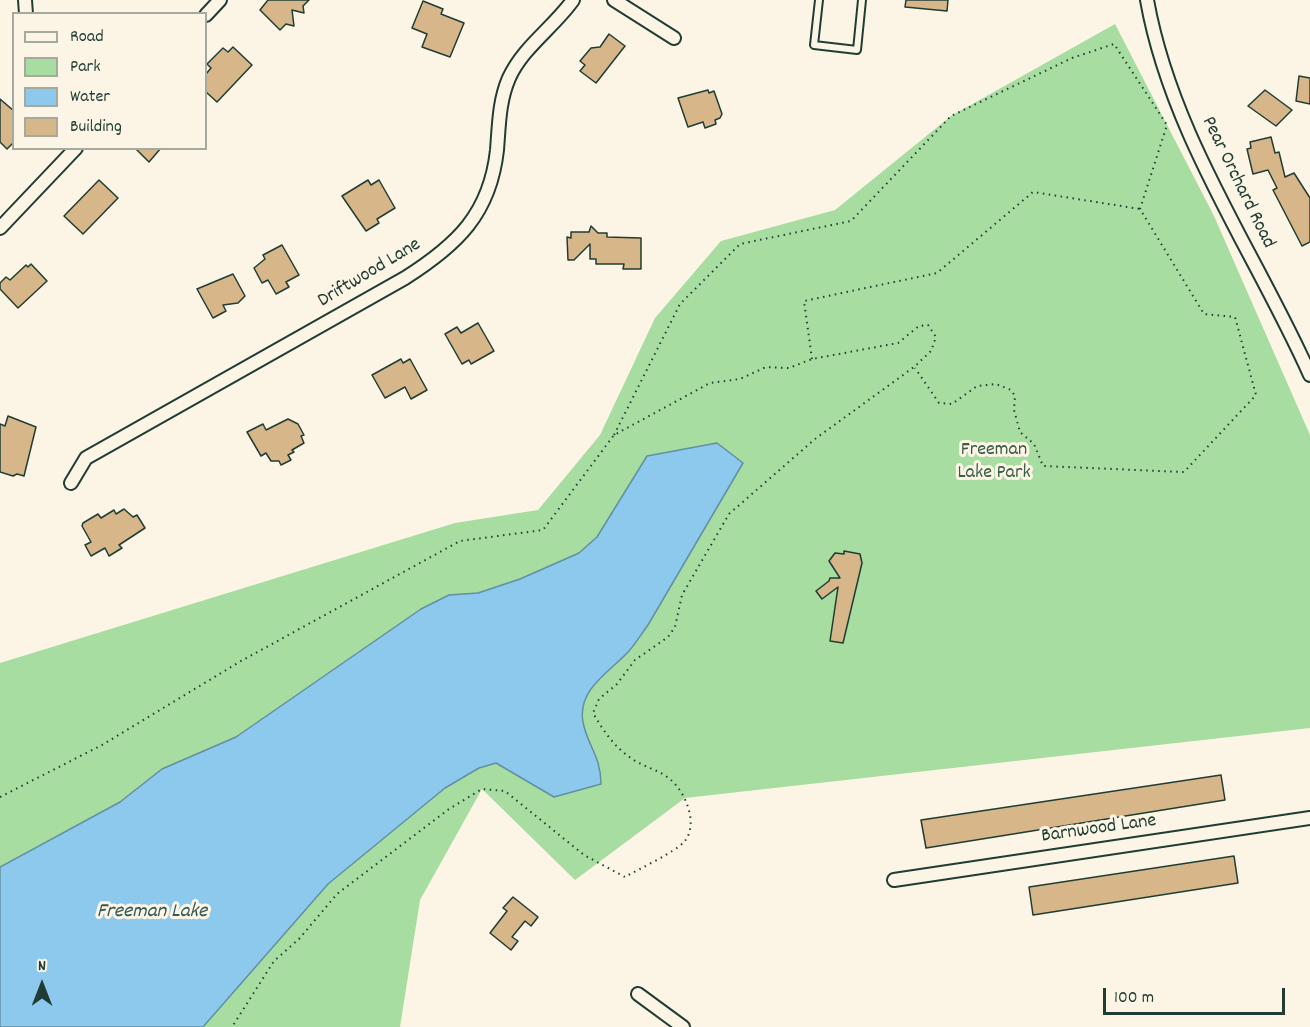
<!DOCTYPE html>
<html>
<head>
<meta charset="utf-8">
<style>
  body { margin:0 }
  #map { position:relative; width:1310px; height:1027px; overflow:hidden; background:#fcf5e5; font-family:Dekko,sans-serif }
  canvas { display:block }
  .legend { position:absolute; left:12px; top:12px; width:195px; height:138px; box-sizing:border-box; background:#fcf5e5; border:2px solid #a4ab9e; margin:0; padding:8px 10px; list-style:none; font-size:18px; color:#1f3d34 }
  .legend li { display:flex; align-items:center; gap:12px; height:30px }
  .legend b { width:30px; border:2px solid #a4ab9e }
  .north { position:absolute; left:12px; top:955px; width:60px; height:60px; -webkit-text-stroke:4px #fcf5e5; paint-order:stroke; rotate:0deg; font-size:16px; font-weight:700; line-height:24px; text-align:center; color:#1f3d34 }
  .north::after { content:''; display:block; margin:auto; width:21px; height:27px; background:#1f3d34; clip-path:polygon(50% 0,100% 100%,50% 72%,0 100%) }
  .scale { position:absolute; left:1103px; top:988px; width:182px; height:27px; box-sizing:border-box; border:3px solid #1f3d34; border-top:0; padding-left:8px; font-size:18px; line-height:21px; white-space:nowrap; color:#1f3d34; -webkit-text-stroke:4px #fcf5e5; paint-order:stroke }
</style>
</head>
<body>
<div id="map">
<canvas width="1310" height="1027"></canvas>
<ul class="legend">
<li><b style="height:8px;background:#fcf5e5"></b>Road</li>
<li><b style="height:16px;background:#a7dda0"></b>Park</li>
<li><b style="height:16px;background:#8dc8ed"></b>Water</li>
<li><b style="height:16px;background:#d7b68a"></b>Building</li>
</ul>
<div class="north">N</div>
<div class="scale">100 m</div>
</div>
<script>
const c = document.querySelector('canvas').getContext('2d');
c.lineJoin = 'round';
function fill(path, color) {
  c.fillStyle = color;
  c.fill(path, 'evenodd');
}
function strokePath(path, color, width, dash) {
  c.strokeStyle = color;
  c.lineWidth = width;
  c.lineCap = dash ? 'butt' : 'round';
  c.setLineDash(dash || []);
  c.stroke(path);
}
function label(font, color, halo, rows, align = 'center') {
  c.font = font + ' Dekko,sans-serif';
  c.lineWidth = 6;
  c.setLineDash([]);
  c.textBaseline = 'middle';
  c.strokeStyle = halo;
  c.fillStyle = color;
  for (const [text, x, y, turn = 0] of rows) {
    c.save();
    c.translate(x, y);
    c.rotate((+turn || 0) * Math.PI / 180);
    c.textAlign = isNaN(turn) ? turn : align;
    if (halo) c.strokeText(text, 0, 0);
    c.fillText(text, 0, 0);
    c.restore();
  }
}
const green = new Path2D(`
  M 1115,24 L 1214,216 L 1310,435 L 1310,728 L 685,798 L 575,880 L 482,789 L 420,900 L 400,1027 L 0,1027 L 0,663 L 455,523 L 538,510 L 600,435 L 655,318 L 721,241 L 835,210 L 951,116 Z`);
const water = new Path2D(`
  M 717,443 L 743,463 L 648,625 C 642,633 636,643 629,651 C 610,672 577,689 583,722 C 587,745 601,756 601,784 L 554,797 L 496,763 L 479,768 L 445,788 L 328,884 L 203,1027 L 0,1027 L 0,867 L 120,802 L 162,769 L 236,737 L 421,609 L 449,595 L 478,593 L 520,579 L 579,553 L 597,537 L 647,456 Z`);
const building = new Path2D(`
  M 268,0 L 309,0 L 303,6 L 304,13 L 292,10 L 294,26 L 286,24 L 280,30 L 260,10 Z
  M 906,0 L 948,0 L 947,11 L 905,7 Z
  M 423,1 L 443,9 L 441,14 L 464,23 L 450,57 L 422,47 L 427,34 L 412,28 Z
  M 609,34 L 625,46 L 596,83 L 580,71 L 585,65 L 580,61 L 591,48 L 600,47 Z
  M 233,47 L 252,65 L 217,102 L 206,92 L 206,74 L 211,68 L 207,64 L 223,48 L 228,52 Z
  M 1299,76 L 1310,78 L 1310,104 L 1296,101 Z
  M 708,90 L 709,93 L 714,91 L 722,114 L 720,118 L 715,120 L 716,124 L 705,128 L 703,122 L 688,127 L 678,98 Z
  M 1265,90 L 1292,110 L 1276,126 L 1248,106 Z
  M 0,99 L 14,111 L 14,142 L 7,149 L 0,142 Z
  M 1271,137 L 1275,153 L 1279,152 L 1285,177 L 1294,173 L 1310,198 L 1310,242 L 1302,246 L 1273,190 L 1277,188 L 1268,170 L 1253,174 L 1247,149 L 1251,148 L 1250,142 Z
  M 135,148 L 161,148 L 149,162 Z
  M 99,180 L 118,198 L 83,234 L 64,216 Z
  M 368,180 L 371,185 L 379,180 L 395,208 L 377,219 L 379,223 L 366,231 L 342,196 Z
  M 591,226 L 598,233 L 607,233 L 607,237 L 641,238 L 641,269 L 623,269 L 624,264 L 596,264 L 596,259 L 590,259 L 590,244 L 574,260 L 568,260 L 567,237 L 571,238 L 571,232 L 589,232 Z
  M 282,245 L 299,275 L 286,282 L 289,287 L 276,294 L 268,280 L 262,283 L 254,268 L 265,259 L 263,255 Z
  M 31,264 L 47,281 L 18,308 L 0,289 L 0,283 L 6,277 L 10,280 L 26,265 L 28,267 Z
  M 233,274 L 245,296 L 238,303 L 223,305 L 226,311 L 213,318 L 197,289 Z
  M 478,323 L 494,351 L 471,364 L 469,360 L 462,364 L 445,334 L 457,327 L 461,333 Z
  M 401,359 L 403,363 L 410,359 L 427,390 L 411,399 L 405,387 L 385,398 L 372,375 Z
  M 8,416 L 36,427 L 24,476 L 17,474 L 13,476 L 0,472 L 0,424 L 5,426 Z
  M 288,419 L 298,424 L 304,435 L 301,436 L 304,443 L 292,450 L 294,452 L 288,455 L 291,460 L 281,465 L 279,461 L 271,461 L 266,453 L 261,456 L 247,432 L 263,424 L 266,430 Z
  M 124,509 L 133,517 L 137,515 L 145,528 L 119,545 L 122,548 L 109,556 L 105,548 L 91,556 L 85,545 L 91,542 L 82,526 L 83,523 L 98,514 L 101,518 L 114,510 L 116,514 Z
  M 844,551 L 860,554 L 862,563 L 843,643 L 830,641 L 838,587 L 822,599 L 816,591 L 829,581 L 830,578 L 840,578 L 829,561 L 835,553 L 844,554 Z
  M 1221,775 L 1225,800 L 926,848 L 921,820 Z
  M 1234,856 L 1238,883 L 1033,915 L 1029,887 Z
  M 513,897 L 538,917 L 531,926 L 525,921 L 512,937 L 518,941 L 511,950 L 490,933 L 507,911 L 503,908 Z`);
const path = new Path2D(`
  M 812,359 L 804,301 L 937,273 L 1033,192 L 1140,209
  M 614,435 L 680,304 L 740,244 L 851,221 L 951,116 L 1072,58 L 1114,44 L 1167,125 L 1140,209 L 1204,314 L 1235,317 L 1256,395 L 1184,472 L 1043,466 L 1034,444 L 1020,432 L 1014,410 L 1015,396 L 1011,390 L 996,384 L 977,386 L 952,404 L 939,403 L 915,368
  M 0,797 L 102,745 L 241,661 L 460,541 L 543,530 L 614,435 L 710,383 L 740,379 L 766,367 L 789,368 L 812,359 L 898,343 L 919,326 L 928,325 L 936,337 L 931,351 L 914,367 L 815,439 L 729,514 L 682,595 L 675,627 L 668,637 L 635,660 L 617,684 L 599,699 L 593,713 C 603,730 614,747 631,758 C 643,767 660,770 671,780 C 686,793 699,825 684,842 C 675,852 639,869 625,877 L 584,855 L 505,791 L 482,789 L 449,809 L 337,894 L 299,939 L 274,961 L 232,1027`);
const service = new Path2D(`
  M 819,0 L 814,45 L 857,50 L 862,0`);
const minor = new Path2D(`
  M 25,0 L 26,14
  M 614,0 L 674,38
  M 1147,0 C 1171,135 1255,252 1310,375
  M 206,15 L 220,0
  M 0,228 L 76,148
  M 71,483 L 86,458 L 405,278 C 457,245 490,214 497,150 C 499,125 499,101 509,78 C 523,47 554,27 573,0
  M 894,880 L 1310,818
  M 638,994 L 683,1027`);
const streetNames = [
  ["Pear Orchard Road",1237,183,64],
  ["Driftwood Lane",370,274,-31],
  ["Barnwood Lane",1099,830,-8]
];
const parkNames = [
  ["Freeman",994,451],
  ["Lake Park",994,474]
];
const waterNames = [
  ["Freeman Lake",152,913]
];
fill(green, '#a7dda0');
fill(water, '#8dc8ed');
strokePath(water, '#6190a3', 1.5);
fill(building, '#d7b68a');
strokePath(building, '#1f3d34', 1.5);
strokePath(service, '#1f3d34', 10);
strokePath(minor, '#1f3d34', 16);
strokePath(path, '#1f3d34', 2, [1.5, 4.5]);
strokePath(service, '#fcf5e5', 6);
strokePath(minor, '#fcf5e5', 12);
label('20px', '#1f3d34', '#fcf5e5', streetNames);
label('20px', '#3a5d4a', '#fcf5e5', parkNames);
label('italic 21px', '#355959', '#fcf5e5', waterNames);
</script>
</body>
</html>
